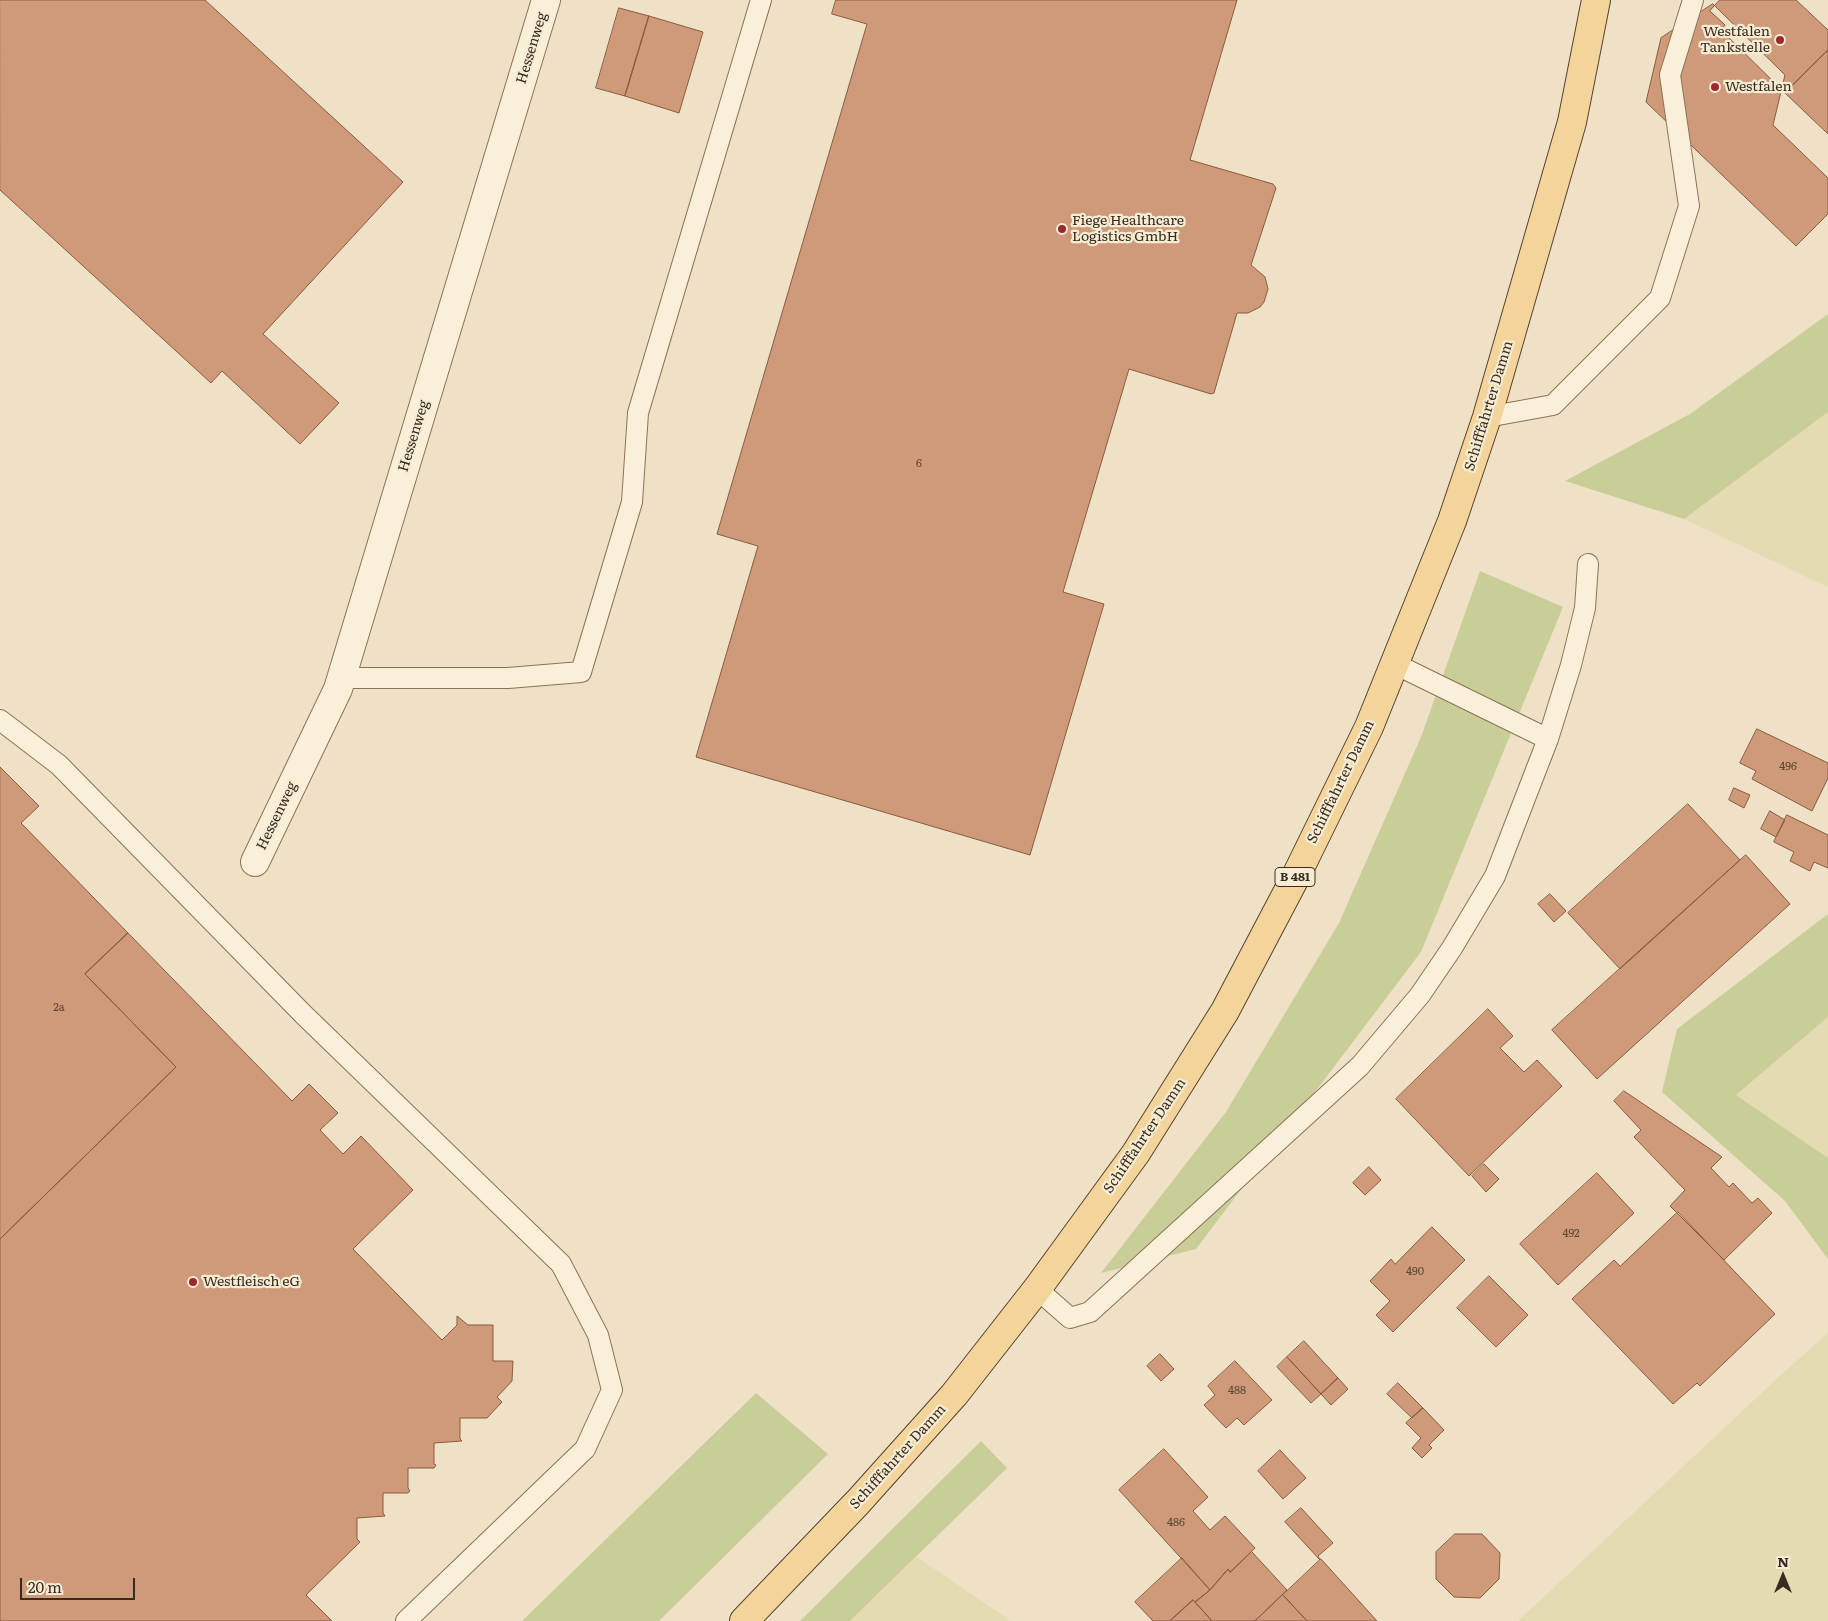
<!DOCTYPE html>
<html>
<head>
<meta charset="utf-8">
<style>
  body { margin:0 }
  #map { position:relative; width:1828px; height:1621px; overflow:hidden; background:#efe1c5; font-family:Literata,serif }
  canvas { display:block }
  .north { position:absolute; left:1758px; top:1551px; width:50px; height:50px; -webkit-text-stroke:4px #f6ecd4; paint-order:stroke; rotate:0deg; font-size:14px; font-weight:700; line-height:20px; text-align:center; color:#3a2b1e }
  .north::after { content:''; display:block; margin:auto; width:18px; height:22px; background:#3a2b1e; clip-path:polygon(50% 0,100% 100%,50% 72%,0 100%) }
  .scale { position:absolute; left:20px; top:1578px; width:115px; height:22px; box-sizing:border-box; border:2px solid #3a2b1e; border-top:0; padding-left:6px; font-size:15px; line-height:18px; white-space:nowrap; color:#3a2b1e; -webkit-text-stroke:4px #f6ecd4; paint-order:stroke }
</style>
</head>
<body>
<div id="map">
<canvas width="1828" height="1621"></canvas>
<div class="north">N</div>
<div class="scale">20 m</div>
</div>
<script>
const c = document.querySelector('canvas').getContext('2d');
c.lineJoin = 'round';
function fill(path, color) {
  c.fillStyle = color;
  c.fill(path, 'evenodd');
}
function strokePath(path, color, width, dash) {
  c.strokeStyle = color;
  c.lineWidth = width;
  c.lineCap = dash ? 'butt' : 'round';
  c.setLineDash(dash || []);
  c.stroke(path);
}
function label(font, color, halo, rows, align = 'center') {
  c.font = font + ' Literata,serif';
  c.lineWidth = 4.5;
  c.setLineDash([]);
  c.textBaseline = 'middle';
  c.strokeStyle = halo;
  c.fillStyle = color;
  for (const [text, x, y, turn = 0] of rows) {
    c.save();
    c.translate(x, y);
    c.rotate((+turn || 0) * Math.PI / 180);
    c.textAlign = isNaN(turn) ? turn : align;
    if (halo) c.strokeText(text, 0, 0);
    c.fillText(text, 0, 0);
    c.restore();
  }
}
const farmland = new Path2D(`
  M 1828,412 L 1828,587 L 1684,519 Z
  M 1828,1017 L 1828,1158 L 1736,1095 Z
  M 1828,1333 L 1828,1621 L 1518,1621 L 1783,1373 Z
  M 917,1557 L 1011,1621 L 850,1621 Z`);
const green = new Path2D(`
  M 1828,314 L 1828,412 L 1684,519 L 1565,481 L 1690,414 Z
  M 1480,571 L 1563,607 L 1421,952 L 1196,1249 L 1101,1273 L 1226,1112 L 1339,923 L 1421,737 Z
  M 1828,914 L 1828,1017 L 1736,1095 L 1828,1158 L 1828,1259 L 1785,1201 L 1662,1092 L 1677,1029 Z
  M 756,1393 L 828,1454 L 659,1621 L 522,1621 Z
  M 981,1441 L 1007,1468 L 850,1621 L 800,1621 Z`);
const building = new Path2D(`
  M 0,0 L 205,0 L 403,182 L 263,334 L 339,403 L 300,444 L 222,371 L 211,383 L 0,190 Z
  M 836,0 L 1237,0 L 1190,160 L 1273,184 L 1276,188 L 1251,265 L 1265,277 L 1268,289 L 1264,302 L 1260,307 L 1248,313 L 1237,313 L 1214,393 L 1211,394 L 1129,369 L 1063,592 L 1104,604 L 1030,855 L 696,757 L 758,546 L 717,534 L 867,24 L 832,14 Z
  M 1720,0 L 1796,0 L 1828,30 L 1828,50 L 1785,93 L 1721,30 L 1725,25 L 1710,11 Z
  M 1713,4 L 1785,75 L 1773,125 L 1828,178 L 1828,214 L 1796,246 L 1646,102 L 1661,38 Z
  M 619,8 L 649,16 L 625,96 L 596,88 Z
  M 649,16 L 703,32 L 679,113 L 625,96 Z
  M 1828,50 L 1828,134 L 1785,93 Z
  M 1757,729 L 1828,763 L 1828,778 L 1812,811 L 1752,779 L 1756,771 L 1740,763 Z
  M 0,767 L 39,806 L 21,823 L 128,933 L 85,974 L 176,1067 L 0,1239 Z
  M 1734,788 L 1750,795 L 1744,808 L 1729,800 Z
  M 1688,804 L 1740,860 L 1620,969 L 1568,913 Z
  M 1770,811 L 1785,820 L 1776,837 L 1761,829 Z
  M 1787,815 L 1828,835 L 1828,868 L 1814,862 L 1810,871 L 1790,861 L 1794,852 L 1774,842 Z
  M 1746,855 L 1790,904 L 1597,1079 L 1552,1030 Z
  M 1550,894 L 1566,911 L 1554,922 L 1538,904 Z
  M 128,933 L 292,1101 L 309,1084 L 338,1113 L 320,1130 L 343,1154 L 361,1136 L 413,1190 L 353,1249 L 442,1340 L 457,1325 L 457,1316 L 468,1325 L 493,1325 L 493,1361 L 513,1361 L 512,1381 L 497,1397 L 502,1402 L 487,1418 L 460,1418 L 460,1439 L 462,1441 L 434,1443 L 434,1464 L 436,1465 L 434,1468 L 408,1468 L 408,1488 L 410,1491 L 408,1493 L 383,1493 L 383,1513 L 385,1516 L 357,1518 L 357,1539 L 360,1542 L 306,1595 L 332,1621 L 0,1621 L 0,1239 L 176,1067 L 85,974 Z
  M 1488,1009 L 1513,1036 L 1500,1048 L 1524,1072 L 1537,1060 L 1562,1086 L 1469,1176 L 1396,1099 Z
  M 1624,1091 L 1722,1157 L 1711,1168 L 1729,1187 L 1733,1183 L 1752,1203 L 1758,1198 L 1772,1213 L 1724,1260 L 1670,1206 L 1685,1190 L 1634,1137 L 1641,1130 L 1614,1101 Z
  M 1484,1164 L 1499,1179 L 1486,1192 L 1472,1176 Z
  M 1369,1167 L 1381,1180 L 1365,1195 L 1353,1183 Z
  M 1597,1173 L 1634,1213 L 1558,1285 L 1520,1244 Z
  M 1678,1212 L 1775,1314 L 1700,1386 L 1697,1383 L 1673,1404 L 1572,1299 L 1614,1260 L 1620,1266 Z
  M 1432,1227 L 1465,1260 L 1393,1332 L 1376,1315 L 1390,1301 L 1370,1281 L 1391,1259 L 1395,1264 Z
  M 1489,1276 L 1528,1315 L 1496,1347 L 1457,1308 Z
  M 1304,1341 L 1338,1378 L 1321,1394 L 1287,1357 Z
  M 1160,1354 L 1174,1369 L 1161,1381 L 1147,1366 Z
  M 1287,1357 L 1321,1394 L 1311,1403 L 1277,1367 Z
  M 1235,1361 L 1272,1400 L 1244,1425 L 1237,1418 L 1226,1428 L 1204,1405 L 1215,1395 L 1208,1386 Z
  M 1338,1378 L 1348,1389 L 1331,1405 L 1321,1394 Z
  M 1398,1383 L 1423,1408 L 1412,1418 L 1387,1394 Z
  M 1423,1408 L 1444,1430 L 1429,1445 L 1432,1448 L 1422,1458 L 1412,1448 L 1421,1438 L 1406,1423 Z
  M 1164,1449 L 1208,1497 L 1193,1511 L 1210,1530 L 1225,1516 L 1255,1548 L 1230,1572 L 1228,1569 L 1210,1590 L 1119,1490 Z
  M 1280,1450 L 1306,1478 L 1283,1499 L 1258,1471 Z
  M 1301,1508 L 1333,1543 L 1318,1556 L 1320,1560 L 1285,1522 Z
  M 1455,1534 L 1482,1534 L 1500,1553 L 1499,1579 L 1480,1598 L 1454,1597 L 1436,1579 L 1436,1552 Z
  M 1252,1552 L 1287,1590 L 1255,1621 L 1212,1621 L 1195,1602 L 1210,1590 L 1228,1569 L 1230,1572 Z
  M 1182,1558 L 1210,1590 L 1195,1602 L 1193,1600 L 1170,1621 L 1153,1621 L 1135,1602 Z
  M 1321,1559 L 1377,1621 L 1307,1621 L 1283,1595 Z
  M 1283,1595 L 1307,1621 L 1255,1621 Z
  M 1193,1600 L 1212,1621 L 1170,1621 Z`);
const lane = new Path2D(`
  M 1487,417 L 1553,405 L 1660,298 L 1689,206 L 1670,75 L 1693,0
  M 1395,664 L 1548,739
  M 341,678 L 508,678 L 581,672 L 632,502 L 638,413 L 761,0
  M 0,720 L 59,765 L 303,1014 L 561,1264 L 598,1335 L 612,1390 L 585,1449 L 406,1621
  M 1037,1289 L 1070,1318 L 1090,1312 L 1360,1066 L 1420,995 L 1452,948 L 1495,876 L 1548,739 L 1571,665 L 1585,608 L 1588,564`);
const street = new Path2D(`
  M 255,862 L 338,689 L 546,0`);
const primary = new Path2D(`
  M 744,1621 L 858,1502 L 954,1395 L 1037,1289 L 1136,1153 L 1225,1011 L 1296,876 L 1369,727 L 1452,521 L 1487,417 L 1572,122 L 1596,0`);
const markers = [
  [1780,40,5,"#9b292d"],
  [1715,87,5,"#9b292d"],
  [1062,229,5,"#9b292d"],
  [193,1282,5,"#9b292d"]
];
const numberNames = [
  ["6",919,464],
  ["496",1788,767],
  ["2a",59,1008],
  ["492",1571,1234],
  ["490",1415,1272],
  ["488",1237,1391],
  ["486",1176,1523]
];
const shields = [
  [1295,877,40]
];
const shieldNames = [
  ["B 481",1295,877]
];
const poiNames = [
  ["Westfalen",1770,32,"right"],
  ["Tankstelle",1770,48,"right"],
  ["Westfalen",1725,87],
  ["Fiege Healthcare",1072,221],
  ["Logistics GmbH",1072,237],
  ["Westfleisch eG",203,1282]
];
const streetNames = [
  ["Hessenweg",532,48,-73],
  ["Schifffahrter Damm",1489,406,-73],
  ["Hessenweg",414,436,-73],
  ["Schifffahrter Damm",1341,782,-64],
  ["Hessenweg",277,816,-64],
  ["Schifffahrter Damm",1145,1136,-56],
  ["Schifffahrter Damm",898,1457,-48]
];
fill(farmland, '#e5dbb2');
fill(green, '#c9ce98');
fill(building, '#ce9a7a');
strokePath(building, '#8a5b3f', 1);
strokePath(lane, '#8b735a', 22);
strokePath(street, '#8b735a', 30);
strokePath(primary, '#58412e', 30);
strokePath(lane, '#faefd8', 20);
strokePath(street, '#faefd8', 28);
strokePath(primary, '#f3d59c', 28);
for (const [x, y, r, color] of markers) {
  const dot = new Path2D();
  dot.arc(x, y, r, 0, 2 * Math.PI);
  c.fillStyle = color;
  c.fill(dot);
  strokePath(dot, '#f6ecd4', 2);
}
label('11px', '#5f4735', null, numberNames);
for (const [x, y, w] of shields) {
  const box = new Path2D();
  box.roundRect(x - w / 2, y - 9.5, w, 19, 4);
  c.fillStyle = '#f6ecd4';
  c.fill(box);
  strokePath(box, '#3a2b1e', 1);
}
label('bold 12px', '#3a2b1e', null, shieldNames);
label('14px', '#3a2b1e', '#f6ecd4', poiNames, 'left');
label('14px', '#3a2b1e', '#f6ecd4', streetNames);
</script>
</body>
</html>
